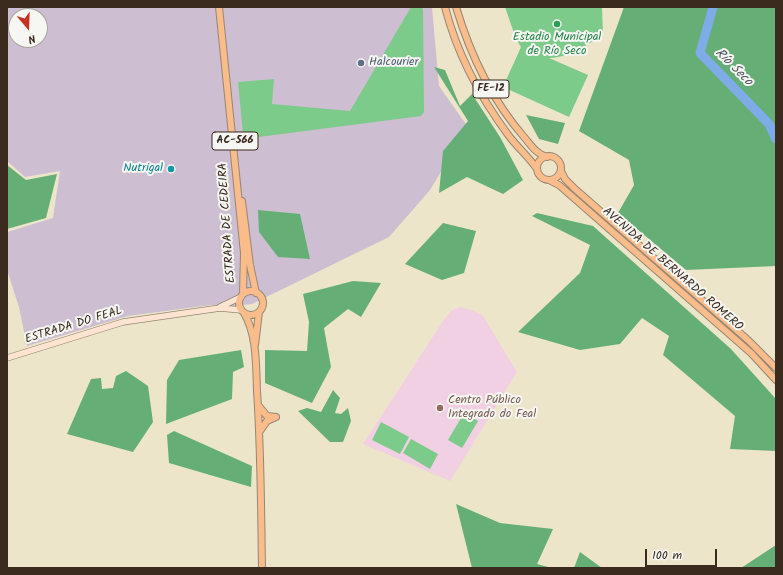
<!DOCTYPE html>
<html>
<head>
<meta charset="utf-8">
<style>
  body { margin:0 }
  #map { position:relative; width:783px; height:575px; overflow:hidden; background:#ede5c9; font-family:Kalam,sans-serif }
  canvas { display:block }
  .frame { position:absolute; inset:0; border:8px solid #3b2a1e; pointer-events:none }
  .north { position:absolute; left:8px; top:8px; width:40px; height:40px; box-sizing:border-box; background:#f6f6f2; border:1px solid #aba49d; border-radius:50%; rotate:161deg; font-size:11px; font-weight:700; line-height:16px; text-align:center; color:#3b2a1e }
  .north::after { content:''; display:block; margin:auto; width:14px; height:18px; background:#c8321e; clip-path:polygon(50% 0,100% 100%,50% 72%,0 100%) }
  .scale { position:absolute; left:645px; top:549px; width:72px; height:18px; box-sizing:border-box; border:2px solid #3b2a1e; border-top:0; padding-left:5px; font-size:12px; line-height:14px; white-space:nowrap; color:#3b2a1e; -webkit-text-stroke:3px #f6f6f2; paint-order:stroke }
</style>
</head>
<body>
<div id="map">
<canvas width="783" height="575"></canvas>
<div class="frame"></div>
<div class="north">N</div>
<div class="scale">100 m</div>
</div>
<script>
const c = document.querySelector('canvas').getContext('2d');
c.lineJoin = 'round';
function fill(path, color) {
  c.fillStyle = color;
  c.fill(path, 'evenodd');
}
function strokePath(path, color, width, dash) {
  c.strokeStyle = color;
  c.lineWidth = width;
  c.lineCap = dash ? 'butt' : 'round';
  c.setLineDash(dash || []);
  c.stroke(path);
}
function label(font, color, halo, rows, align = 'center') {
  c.font = font + ' Kalam,sans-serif';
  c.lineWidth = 4;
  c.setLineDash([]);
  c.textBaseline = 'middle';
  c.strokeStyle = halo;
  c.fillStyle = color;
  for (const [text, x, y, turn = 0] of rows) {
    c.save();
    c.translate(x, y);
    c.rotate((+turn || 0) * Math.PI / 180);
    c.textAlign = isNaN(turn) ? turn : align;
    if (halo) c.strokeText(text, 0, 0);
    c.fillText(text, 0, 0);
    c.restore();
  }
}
const built = new Path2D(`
  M 461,307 L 474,311 L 483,316 L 517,372 L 450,481 L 363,444 L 443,321 L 452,310 Z`);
const industrial = new Path2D(`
  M 7,7 L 432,7 L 439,86 L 468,127 L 430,190 L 389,237 L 252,304 L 232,306 L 211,305 L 128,316 L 27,346 L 19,307 L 7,270 L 7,232 L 53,218 L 60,171 L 25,177 L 7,161 ZM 16,16 L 40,16 L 40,40 L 16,40 Z`);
const green = new Path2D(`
  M 411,7 L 422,7 L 423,11 L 424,112 L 421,116 L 251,138 L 243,133 L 238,82 L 274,79 L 272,104 L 350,111 Z
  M 505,7 L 602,7 L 603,34 C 586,46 571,57 549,58 L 588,75 L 569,117 L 503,87 L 521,47 L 516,39 Z
  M 464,413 L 478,421 L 462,448 L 448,440 Z
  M 381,422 L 409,437 L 400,454 L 372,440 Z
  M 411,439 L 438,454 L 430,469 L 403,453 Z`);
const forest = new Path2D(`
  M 624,7 L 776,7 L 776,266 L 686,270 L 618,213 L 634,185 L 629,160 L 579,131 Z
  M 434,67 L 445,70 L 460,106 L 472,94 L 500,137 L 523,180 L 503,194 L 467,177 L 439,193 L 443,151 L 468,121 Z
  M 526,115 L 565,123 L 558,144 L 539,139 Z
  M 7,165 L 26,180 L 57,174 L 46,218 L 7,229 Z
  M 258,210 L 300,214 L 310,259 L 278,257 L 259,232 Z
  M 537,213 L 593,226 L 731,349 L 776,399 L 776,451 L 730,449 L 735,416 L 663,355 L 669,336 L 642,318 L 620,344 L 580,350 L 518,332 L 580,273 L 590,245 L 532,216 Z
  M 443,223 L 476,231 L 464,273 L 442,280 L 405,264 Z
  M 353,281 L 381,283 L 361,317 L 348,309 L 324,328 L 331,367 L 312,403 L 265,383 L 265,350 L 307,351 L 309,322 L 303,294 Z
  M 241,350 L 244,367 L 233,372 L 232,399 L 166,424 L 167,380 L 179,360 Z
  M 126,371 L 148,386 L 153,422 L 133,452 L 67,434 L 91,379 L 101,378 L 102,389 L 113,388 L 116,376 Z
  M 333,390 L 340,398 L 335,413 L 341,414 L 348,408 L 351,421 L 343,442 L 330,442 L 298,411 L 307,408 L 321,412 Z
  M 174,431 L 252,466 L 251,487 L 169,463 L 167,435 Z
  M 456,504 L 500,523 L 553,529 L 537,564 L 552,568 L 472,568 Z
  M 776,545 L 776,568 L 741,568 Z
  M 580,552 L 602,568 L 574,568 Z`);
const river = new Path2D(`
  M 713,7 L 700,53 L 769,124 L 776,139`);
const secondary = new Path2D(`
  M 220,307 L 241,297
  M 7,358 L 123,322 L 220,308 L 241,310`);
const primary = new Path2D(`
  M 219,7 L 244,253 L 243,294
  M 242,201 L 250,265 L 256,293
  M239 303a12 12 0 1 1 24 0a12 12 0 1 1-24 0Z
  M 244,313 C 257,335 256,365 257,391 C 261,450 261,509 262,568
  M 255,345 L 259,312
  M 258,405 L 267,416 L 276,417
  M 260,431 L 267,421 L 276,417`);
const trunk = new Path2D(`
  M 445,7 C 457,54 480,97 509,136 C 518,148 529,157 537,169
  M 456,7 C 470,54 492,100 524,137 C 531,145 536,154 547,157
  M537 168a12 12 0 1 1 24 0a12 12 0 1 1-24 0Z
  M 561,171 L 565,179 L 575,189 L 748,340 L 776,368
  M 551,181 L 559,185 L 751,353 L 776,380`);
const markers = [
  [557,24,4,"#2e9e5b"],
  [361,63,4,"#5c6f8a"],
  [171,169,4,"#0f9aa8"],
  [440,408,4,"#8d6e63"]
];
const shields = [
  [491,89,36],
  [235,141,46]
];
const shieldNames = [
  ["FE-12",491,89],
  ["AC-566",235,141]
];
const leisureNames = [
  ["Estadio Municipal",557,38],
  ["de Río Seco",557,52]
];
const serviceNames = [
  ["Halcourier",369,63]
];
const cultureNames = [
  ["Nutrigal",163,169]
];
const streetNames = [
  ["ESTRADA DE CEDEIRA",228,223,-94],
  ["AVENIDA DE BERNARDO ROMERO",672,270,41],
  ["ESTRADA DO FEAL",74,326,-17]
];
const educationNames = [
  ["Centro Público",448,401],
  ["Integrado do Feal",448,415]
];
const waterNames = [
  ["Río Seco",733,68,45]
];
fill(built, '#f1d0e3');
fill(industrial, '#cebed1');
fill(green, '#7ccb8b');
fill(forest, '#65af77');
strokePath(river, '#7dace7', 9);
strokePath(secondary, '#948874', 7);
strokePath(primary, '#948874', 8);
strokePath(trunk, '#948874', 8);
strokePath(secondary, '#fde4d1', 5.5);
strokePath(primary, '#fabc8b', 6);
strokePath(trunk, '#fabc8b', 6);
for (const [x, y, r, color] of markers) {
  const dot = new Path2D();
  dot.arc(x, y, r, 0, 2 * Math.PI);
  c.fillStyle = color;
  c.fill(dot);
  strokePath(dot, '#f6f6f2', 1.5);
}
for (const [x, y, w] of shields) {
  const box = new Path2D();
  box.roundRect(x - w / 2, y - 9, w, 18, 3);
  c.fillStyle = '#f6f6f2';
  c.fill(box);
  strokePath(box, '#3b2a1e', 1);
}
label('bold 11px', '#3b2a1e', null, shieldNames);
label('12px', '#27864d', '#f6f6f2', leisureNames);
label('12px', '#4e5e75', '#f6f6f2', serviceNames, 'left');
label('12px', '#0d838f', '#f6f6f2', cultureNames, 'right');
label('12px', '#3b2a1e', '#f6f6f2', streetNames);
label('12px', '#785e54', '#f6f6f2', educationNames, 'left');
label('italic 13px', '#525864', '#f6f6f2', waterNames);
</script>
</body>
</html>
